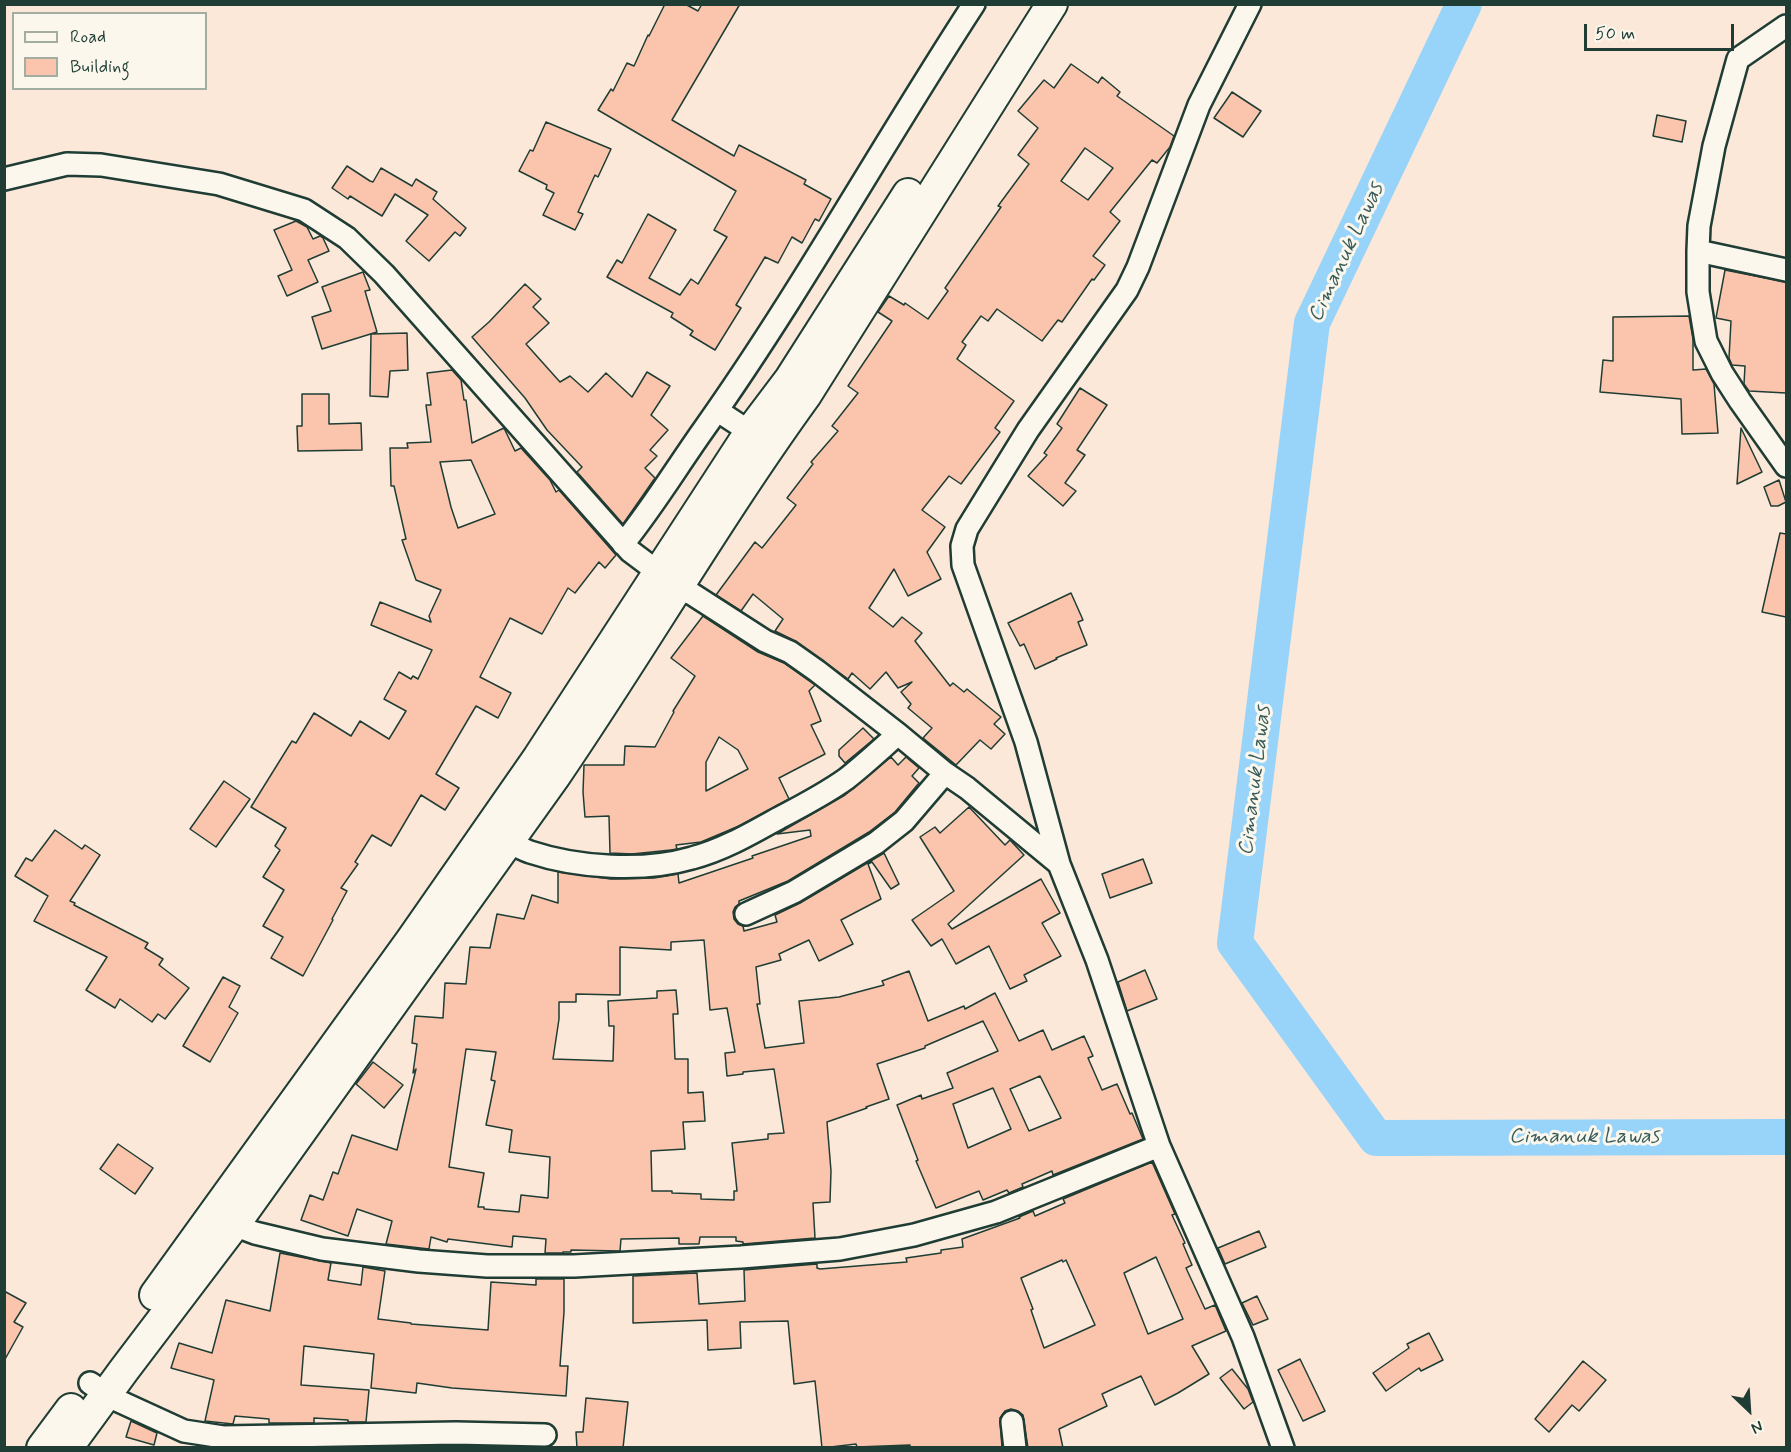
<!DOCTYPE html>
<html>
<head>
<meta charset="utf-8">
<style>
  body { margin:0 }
  #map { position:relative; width:1791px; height:1452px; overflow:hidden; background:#fbe8d9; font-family:Mynerve,sans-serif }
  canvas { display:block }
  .frame { position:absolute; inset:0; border:6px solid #1f3d34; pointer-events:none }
  .legend { position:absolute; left:12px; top:12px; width:195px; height:78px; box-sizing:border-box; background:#fbf7ec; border:2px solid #a3ada2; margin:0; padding:8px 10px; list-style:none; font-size:18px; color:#1f3d34 }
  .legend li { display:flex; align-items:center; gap:12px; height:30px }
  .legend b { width:30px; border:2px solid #a3ada2 }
  .north { position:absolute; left:1719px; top:1380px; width:60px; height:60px; -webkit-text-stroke:4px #fbf7ec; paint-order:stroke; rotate:155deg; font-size:16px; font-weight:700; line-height:24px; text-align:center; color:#1f3d34 }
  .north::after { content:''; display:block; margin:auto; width:21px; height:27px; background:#1f3d34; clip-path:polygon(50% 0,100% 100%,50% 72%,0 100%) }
  .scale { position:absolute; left:1584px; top:24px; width:150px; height:27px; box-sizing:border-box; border:3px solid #1f3d34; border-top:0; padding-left:8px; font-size:18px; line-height:21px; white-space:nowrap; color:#1f3d34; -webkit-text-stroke:4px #fbf7ec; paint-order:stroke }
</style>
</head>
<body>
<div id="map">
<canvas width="1791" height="1452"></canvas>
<div class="frame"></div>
<ul class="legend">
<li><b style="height:8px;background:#fbf7ec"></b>Road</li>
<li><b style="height:16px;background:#fac5ac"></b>Building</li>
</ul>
<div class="north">N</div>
<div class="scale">50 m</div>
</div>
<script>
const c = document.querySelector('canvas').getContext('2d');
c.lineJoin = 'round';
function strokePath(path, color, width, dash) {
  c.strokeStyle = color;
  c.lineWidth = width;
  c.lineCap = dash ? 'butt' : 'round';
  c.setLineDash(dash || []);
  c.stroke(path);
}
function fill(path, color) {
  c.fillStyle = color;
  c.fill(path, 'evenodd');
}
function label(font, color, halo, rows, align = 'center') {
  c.font = font + ' Mynerve,sans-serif';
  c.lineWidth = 6;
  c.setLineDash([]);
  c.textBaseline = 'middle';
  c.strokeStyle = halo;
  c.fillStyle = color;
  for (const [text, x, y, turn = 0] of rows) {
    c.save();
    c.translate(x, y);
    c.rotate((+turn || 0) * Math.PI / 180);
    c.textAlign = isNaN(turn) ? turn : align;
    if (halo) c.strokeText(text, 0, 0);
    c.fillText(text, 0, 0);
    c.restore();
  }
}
const river = new Path2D(`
  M 1464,4 L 1312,323 L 1235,943 L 1376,1138 L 1786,1137`);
const building = new Path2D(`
  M 665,4 L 685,4 L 698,11 L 702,4 L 740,4 L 672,120 L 734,156 L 739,145 L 806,180 L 804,184 L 831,199 L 819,221 L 815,219 L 802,243 L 792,237 L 778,263 L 765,257 L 736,305 L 741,308 L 715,350 L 690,335 L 693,331 L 671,317 L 673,313 L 607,277 L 617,260 L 622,263 L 648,214 L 676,230 L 649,278 L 680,295 L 691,279 L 698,284 L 727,237 L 714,230 L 736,191 L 598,110 L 611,89 L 613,91 L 627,63 L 634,66 L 648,35 L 649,36 Z
  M 1071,64 L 1098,83 L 1102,77 L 1120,92 L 1117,96 L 1174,136 L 1170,147 L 1157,163 L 1152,160 L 1110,212 L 1120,221 L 1093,256 L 1105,265 L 1094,280 L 1092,279 L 1062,322 L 1058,320 L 1042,341 L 997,309 L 988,321 L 981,316 L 962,342 L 966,345 L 957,359 L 1014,401 L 995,428 L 1000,432 L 961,484 L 949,476 L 922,510 L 945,527 L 927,552 L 941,579 L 908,596 L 894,569 L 869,608 L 893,627 L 902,617 L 922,633 L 915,641 L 950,686 L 953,683 L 964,692 L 967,689 L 1001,717 L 994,724 L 1005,734 L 991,749 L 980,740 L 956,765 L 923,738 L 932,728 L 908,708 L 911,704 L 901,692 L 912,682 L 898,688 L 886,672 L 870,689 L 852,673 L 848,679 L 797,642 L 775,631 L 783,619 L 753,594 L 741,611 L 716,595 L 755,542 L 762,548 L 796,505 L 787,498 L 813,464 L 811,462 L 838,431 L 832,426 L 858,393 L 848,386 L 892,321 L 878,312 L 889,296 L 904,305 L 905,303 L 928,319 L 948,291 L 945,288 L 1001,207 L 998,206 L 1029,164 L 1018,155 L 1038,128 L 1018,111 L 1044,80 L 1054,88 ZM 1085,148 L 1113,168 L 1088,200 L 1061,181 Z
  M 1232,92 L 1261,111 L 1243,137 L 1214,118 Z
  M 1657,115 L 1686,121 L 1682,142 L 1653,136 Z
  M 546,122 L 611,149 L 598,177 L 595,175 L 578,212 L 583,214 L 575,230 L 543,215 L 554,193 L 546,189 L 547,185 L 519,171 L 530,150 L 533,151 Z
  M 347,166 L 370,181 L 373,182 L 381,168 L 412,186 L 416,179 L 437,192 L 433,199 L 466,228 L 460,236 L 455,232 L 429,261 L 406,241 L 428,215 L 395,194 L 382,216 L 350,196 L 348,199 L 332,188 Z
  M 296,221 L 307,227 L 313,239 L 320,236 L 323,238 L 329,251 L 308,260 L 318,282 L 287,296 L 278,276 L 292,270 L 274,230 Z
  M 1725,270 L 1786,282 L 1786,393 L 1749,391 L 1744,384 L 1745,366 L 1732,365 L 1729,358 L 1731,321 L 1716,318 Z
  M 363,272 L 370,290 L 365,291 L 377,332 L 322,349 L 312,317 L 331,311 L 322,287 Z
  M 525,284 L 541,299 L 533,307 L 549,323 L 526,344 L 560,382 L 570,376 L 588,392 L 606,373 L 632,397 L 647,372 L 670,386 L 651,415 L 668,430 L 650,450 L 657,456 L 645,468 L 655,478 L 623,524 L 577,472 L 582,467 L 547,430 L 525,398 L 472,337 L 489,322 Z
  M 1689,316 L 1693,339 L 1693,370 L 1706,369 L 1714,384 L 1718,433 L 1682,434 L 1681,399 L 1600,392 L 1603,360 L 1613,361 L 1613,317 Z
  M 407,333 L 408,370 L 390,371 L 388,397 L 370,396 L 371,334 Z
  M 452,370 L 461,380 L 464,400 L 466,400 L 472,443 L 504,428 L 515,451 L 521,448 L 550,480 L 556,492 L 559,490 L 616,555 L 605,568 L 599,562 L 575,593 L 568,588 L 542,634 L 510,618 L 480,677 L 511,693 L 498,718 L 476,706 L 436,774 L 459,788 L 445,810 L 421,795 L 391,846 L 372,835 L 355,862 L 358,864 L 341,888 L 347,891 L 332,919 L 333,920 L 303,976 L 271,958 L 283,937 L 263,926 L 284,890 L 263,877 L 280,850 L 275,846 L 286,828 L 251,807 L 292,741 L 296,743 L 314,713 L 351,736 L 360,721 L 389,739 L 406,711 L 384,699 L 399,672 L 411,679 L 413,676 L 418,679 L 432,650 L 371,625 L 380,602 L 431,622 L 429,616 L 441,590 L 416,580 L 402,540 L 406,539 L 394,486 L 391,486 L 390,448 L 408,448 L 407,443 L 431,442 L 426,405 L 431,405 L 427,373 ZM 471,460 L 495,514 L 458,528 L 451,507 L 440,462 Z
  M 1080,388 L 1107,405 L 1077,450 L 1085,455 L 1065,483 L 1076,491 L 1063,506 L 1028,476 L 1047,455 L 1044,453 L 1062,428 L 1057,424 Z
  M 302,394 L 329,394 L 329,424 L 361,423 L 362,450 L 298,451 L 297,426 L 302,426 Z
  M 1741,428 L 1762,472 L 1737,484 Z
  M 1779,480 L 1786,502 L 1778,506 L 1771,506 L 1764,487 Z
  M 1780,533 L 1786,534 L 1786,617 L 1762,612 Z
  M 1071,593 L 1083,620 L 1078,622 L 1087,645 L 1056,658 L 1057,659 L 1035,669 L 1024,644 L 1020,646 L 1008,623 Z
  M 703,616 L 758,652 L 784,663 L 815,685 L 809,691 L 821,721 L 811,725 L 825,754 L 779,778 L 789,799 L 739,826 L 701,842 L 676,845 L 677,849 L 671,850 L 632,854 L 610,853 L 609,816 L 585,817 L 583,792 L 584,765 L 624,765 L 625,746 L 655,747 L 674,712 L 673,711 L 695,676 L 671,658 ZM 719,737 L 738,750 L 748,769 L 706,791 L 706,762 Z
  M 863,728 L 874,739 L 845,763 L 839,756 L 839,750 Z
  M 891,757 L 898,765 L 906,757 L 919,768 L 912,776 L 919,783 L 895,812 L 869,832 L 788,881 L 739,901 L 739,904 L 735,907 L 733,912 L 734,919 L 738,924 L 743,926 L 744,931 L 777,922 L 775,915 L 800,903 L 884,853 L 899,884 L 891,889 L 872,862 L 868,864 L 881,899 L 841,920 L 853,944 L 819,961 L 809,940 L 779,954 L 781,960 L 756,967 L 760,1004 L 757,1004 L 765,1048 L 804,1043 L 799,1001 L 839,997 L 884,985 L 882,981 L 909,971 L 928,1021 L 964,1006 L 965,1009 L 995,993 L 1019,1041 L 1043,1030 L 1052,1050 L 1084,1036 L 1093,1056 L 1088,1058 L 1102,1090 L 1117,1084 L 1130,1114 L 1132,1113 L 1143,1139 L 1053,1175 L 1052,1171 L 1022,1184 L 1023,1187 L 1009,1193 L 1007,1190 L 983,1200 L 979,1191 L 936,1208 L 916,1161 L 918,1160 L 897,1105 L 921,1095 L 922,1099 L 953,1088 L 947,1073 L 998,1051 L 983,1021 L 925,1046 L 925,1048 L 877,1064 L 889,1099 L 866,1107 L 867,1108 L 827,1122 L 831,1171 L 830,1202 L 813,1203 L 815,1238 L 743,1244 L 743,1242 L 736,1241 L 736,1237 L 700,1237 L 699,1244 L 679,1244 L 679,1238 L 621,1239 L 620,1251 L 571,1250 L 571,1252 L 563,1252 L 563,1253 L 545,1253 L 546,1239 L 513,1236 L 512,1247 L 448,1239 L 447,1242 L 431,1237 L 429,1249 L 386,1244 L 392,1221 L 357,1209 L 348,1236 L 301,1220 L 310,1195 L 323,1200 L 333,1172 L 338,1174 L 352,1135 L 397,1150 L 416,1069 L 413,1073 L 417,1044 L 412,1043 L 415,1016 L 443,1018 L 445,983 L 466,984 L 470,947 L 490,948 L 497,914 L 524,919 L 532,895 L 558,903 L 558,872 L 611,879 L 654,878 L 678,874 L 679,883 L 753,858 L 752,856 L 811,836 L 810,830 L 777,834 L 845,795 ZM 704,940 L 710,1010 L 727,1008 L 735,1052 L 725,1053 L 727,1076 L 743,1074 L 743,1072 L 774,1069 L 784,1133 L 768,1134 L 768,1139 L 732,1143 L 737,1191 L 734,1191 L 734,1200 L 701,1199 L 701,1194 L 672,1193 L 672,1191 L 652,1191 L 651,1151 L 685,1149 L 683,1122 L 705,1121 L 703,1092 L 688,1093 L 688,1059 L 675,1059 L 673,1014 L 678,1014 L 676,990 L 657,991 L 657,998 L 608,1001 L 609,1026 L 614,1026 L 613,1061 L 553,1059 L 559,1019 L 559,1002 L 576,1002 L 576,994 L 620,995 L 620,947 L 671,950 L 671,942 ZM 466,1049 L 496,1052 L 491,1080 L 495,1081 L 486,1125 L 512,1130 L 509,1152 L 550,1157 L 548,1198 L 521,1195 L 519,1212 L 484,1209 L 484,1207 L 478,1207 L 484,1173 L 449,1167 ZM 1040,1076 L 1061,1118 L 1029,1131 L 1010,1089 ZM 993,1088 L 1011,1129 L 968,1148 L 953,1104 Z
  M 224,781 L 250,799 L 216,847 L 190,829 Z
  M 969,807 L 1005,845 L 1010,840 L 1024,855 L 948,924 L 952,929 L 1041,879 L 1060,913 L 1042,923 L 1061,956 L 1024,975 L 1027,981 L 1010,989 L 989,946 L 956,964 L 942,939 L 931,946 L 912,920 L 954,891 L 920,837 L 935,827 L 940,833 Z
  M 55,830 L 82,849 L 85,845 L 100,855 L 70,901 L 75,903 L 74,905 L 148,943 L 145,948 L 163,959 L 159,965 L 189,988 L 165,1019 L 158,1014 L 152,1022 L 120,999 L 115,1008 L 86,990 L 107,957 L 34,921 L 48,896 L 15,876 L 26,858 L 32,861 Z
  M 1143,859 L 1152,883 L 1110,898 L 1102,874 Z
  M 1145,970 L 1157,999 L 1127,1011 L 1118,982 Z
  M 223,977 L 240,986 L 229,1007 L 238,1013 L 210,1062 L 183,1046 Z
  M 373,1062 L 403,1085 L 384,1108 L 356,1084 Z
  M 118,1144 L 153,1168 L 135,1194 L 100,1169 Z
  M 1152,1162 L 1175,1214 L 1172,1215 L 1185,1243 L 1183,1244 L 1192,1265 L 1186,1268 L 1205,1309 L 1215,1305 L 1226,1331 L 1192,1346 L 1209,1374 L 1178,1393 L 1155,1405 L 1141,1376 L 1102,1394 L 1107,1406 L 1059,1429 L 1063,1448 L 1028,1448 L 1023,1415 L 1018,1411 L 1011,1409 L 1005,1411 L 1000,1418 L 1002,1448 L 910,1448 L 910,1445 L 857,1447 L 856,1444 L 822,1448 L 815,1381 L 794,1384 L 788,1321 L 740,1322 L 741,1348 L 708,1350 L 707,1320 L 633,1323 L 633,1276 L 697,1273 L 699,1304 L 745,1301 L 744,1270 L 817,1264 L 817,1268 L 820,1269 L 907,1262 L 906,1258 L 941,1253 L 941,1250 L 963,1247 L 962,1239 L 1020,1218 L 1019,1217 L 1033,1211 L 1035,1216 L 1065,1203 L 1063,1199 ZM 1156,1257 L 1183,1319 L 1148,1334 L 1124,1273 ZM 1062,1260 L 1063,1262 L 1066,1260 L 1095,1325 L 1044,1348 L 1031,1310 L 1033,1309 L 1021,1278 Z
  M 1259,1231 L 1266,1247 L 1225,1264 L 1218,1248 Z
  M 280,1253 L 331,1263 L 328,1280 L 361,1285 L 363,1267 L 385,1271 L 378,1319 L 411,1323 L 411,1324 L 488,1330 L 491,1282 L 536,1285 L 536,1279 L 564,1279 L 564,1312 L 560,1366 L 568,1366 L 566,1396 L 452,1388 L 417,1383 L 416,1393 L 371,1388 L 374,1354 L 304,1346 L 301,1385 L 369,1390 L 366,1422 L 348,1422 L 348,1420 L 314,1418 L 314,1423 L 269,1423 L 269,1419 L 235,1416 L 233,1424 L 205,1421 L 214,1380 L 171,1368 L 179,1343 L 212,1353 L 226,1300 L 270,1311 Z
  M 4,1291 L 26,1303 L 14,1322 L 23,1327 L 4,1361 Z
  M 1257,1296 L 1268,1319 L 1253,1325 L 1242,1303 Z
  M 1429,1333 L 1443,1360 L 1421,1371 L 1419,1368 L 1386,1391 L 1373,1373 L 1409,1348 L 1407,1344 Z
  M 1300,1359 L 1325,1411 L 1303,1421 L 1278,1370 Z
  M 1583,1361 L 1606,1380 L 1579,1411 L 1572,1405 L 1549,1432 L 1535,1419 Z
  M 1232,1369 L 1248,1389 L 1253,1402 L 1244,1409 L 1220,1378 Z
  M 586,1398 L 628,1402 L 623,1448 L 577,1448 L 576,1432 L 583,1432 Z
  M 131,1421 L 157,1433 L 154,1445 L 126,1437 Z`);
const minor = new Path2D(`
  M 1786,26 L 1738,59 L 1714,146 L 1699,226 L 1698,251 L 1698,292 L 1706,341 L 1722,373 L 1740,401 L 1786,466
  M 4,179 L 67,164 L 101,165 L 219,184 L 304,210 L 347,238 L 384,274 L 630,551 L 678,587 L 692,594 L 765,641 L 790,652 L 817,671 L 898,734 L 945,773 L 967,788 L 1059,864 L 1097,960 L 1159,1146 L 1243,1337 L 1283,1448
  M 1698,251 L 1786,270
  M 718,411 L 750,432
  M 623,544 C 653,507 677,467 704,429 C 801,292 882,145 974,4
  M 497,836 C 508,841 519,848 530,852 C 578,868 644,872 692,858 C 723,850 752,833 779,818 C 802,806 825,794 846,779 C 864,765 881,749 898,734
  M 1059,864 L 1026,742 L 963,565 L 962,546 L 967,529 L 1028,430 L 1127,290 L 1138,267 L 1199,105 L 1250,4
  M 746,914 L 794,892 L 876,843 L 904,821 L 945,773
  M 223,1221 L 255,1233 L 322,1249 L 419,1261 L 487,1266 L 574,1266 L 741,1257 L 840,1249 L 914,1235 L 996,1212 L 1159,1146
  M 90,1383 L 112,1398 L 184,1431 L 223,1437 L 456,1433 L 545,1435
  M 1012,1422 L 1015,1448`);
const secondary = new Path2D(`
  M 155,1295 L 412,939 L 538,758 L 750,432 L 790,379 L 908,194
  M 42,1448 L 71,1409
  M 67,1448 L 124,1370 L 234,1225 L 555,776 C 641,650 717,518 806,395 L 1052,4`);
const waterNames = [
  ["Cimanuk Lawas",1347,253,-65],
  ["Cimanuk Lawas",1256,781,-83],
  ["Cimanuk Lawas",1584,1138]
];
strokePath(river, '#98d4f9', 36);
fill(building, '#fac5ac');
strokePath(building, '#1f3d34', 1.5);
strokePath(minor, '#1f3d34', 26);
strokePath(secondary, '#1f3d34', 34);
strokePath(minor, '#fbf7ec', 21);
strokePath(secondary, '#fbf7ec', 30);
label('italic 21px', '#375b5b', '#fbf7ec', waterNames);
</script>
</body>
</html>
